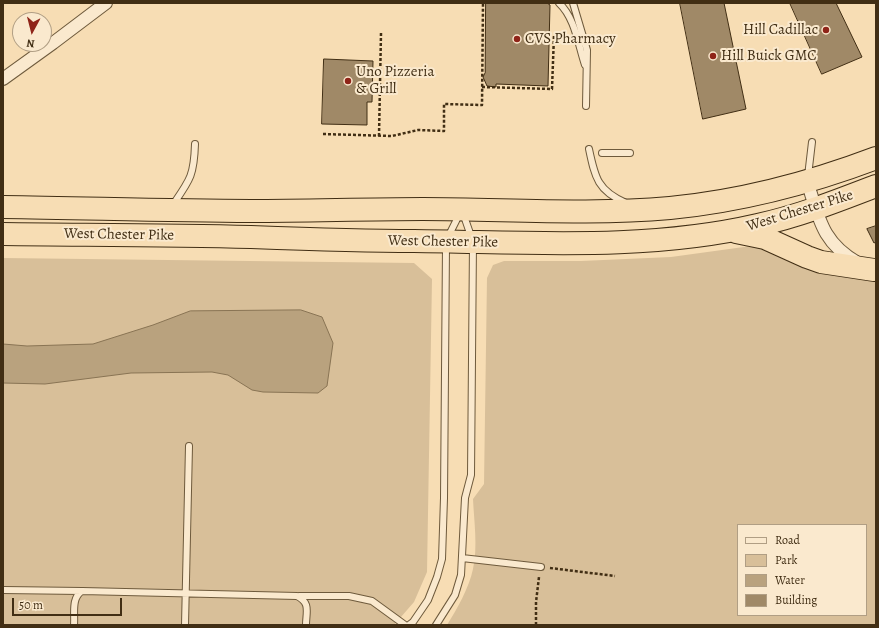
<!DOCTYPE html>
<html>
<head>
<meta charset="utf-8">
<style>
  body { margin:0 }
  #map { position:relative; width:879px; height:628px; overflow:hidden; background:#f7ddb4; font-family:Alegreya,serif }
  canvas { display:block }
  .frame { position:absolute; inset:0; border:4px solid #412e14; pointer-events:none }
  .legend { position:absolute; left:737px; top:524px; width:130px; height:92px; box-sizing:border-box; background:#fae9ce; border:1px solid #b09e84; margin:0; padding:5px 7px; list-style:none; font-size:12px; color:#412e14 }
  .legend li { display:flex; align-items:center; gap:8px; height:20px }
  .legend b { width:20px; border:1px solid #b09e84 }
  .north { position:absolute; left:12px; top:12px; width:40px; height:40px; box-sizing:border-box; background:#fae9ce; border:1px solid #b09e84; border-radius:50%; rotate:187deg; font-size:11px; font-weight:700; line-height:16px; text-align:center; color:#412e14 }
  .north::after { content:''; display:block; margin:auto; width:14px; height:18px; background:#8f2418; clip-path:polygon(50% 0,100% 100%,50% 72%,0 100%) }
  .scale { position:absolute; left:12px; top:598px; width:110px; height:18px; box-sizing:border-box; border:2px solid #412e14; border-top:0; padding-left:5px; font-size:12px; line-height:14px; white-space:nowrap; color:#412e14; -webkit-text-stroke:3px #fae9ce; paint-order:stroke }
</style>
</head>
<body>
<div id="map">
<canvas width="879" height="628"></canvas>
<div class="frame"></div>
<ul class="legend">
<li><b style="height:5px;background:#fae9ce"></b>Road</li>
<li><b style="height:11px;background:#d8bf99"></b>Park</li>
<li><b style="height:11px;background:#b9a27e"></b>Water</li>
<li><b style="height:11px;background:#a08967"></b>Building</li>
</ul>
<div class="north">N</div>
<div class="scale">50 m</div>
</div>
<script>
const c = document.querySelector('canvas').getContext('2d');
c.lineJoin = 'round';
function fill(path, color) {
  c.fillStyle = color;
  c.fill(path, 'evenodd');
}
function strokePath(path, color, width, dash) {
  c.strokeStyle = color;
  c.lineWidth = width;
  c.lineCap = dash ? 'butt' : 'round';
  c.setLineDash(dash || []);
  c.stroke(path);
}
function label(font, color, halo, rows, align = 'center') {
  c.font = font + ' Alegreya,serif';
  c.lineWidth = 4;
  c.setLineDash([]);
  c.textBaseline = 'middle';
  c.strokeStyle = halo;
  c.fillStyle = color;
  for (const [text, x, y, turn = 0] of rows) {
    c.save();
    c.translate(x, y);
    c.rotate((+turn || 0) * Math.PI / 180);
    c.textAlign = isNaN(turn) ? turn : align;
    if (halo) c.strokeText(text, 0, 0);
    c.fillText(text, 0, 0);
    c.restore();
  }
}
const green = new Path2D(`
  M 751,246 L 876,280 L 876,625 L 447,625 C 457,609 469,588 473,569 C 478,547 474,521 473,499 L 484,484 L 487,278 L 493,265 L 504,261 L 581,261 L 671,257 ZM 738,525 L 866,525 L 866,615 L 738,615 Z
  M 3,258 L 414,263 L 432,279 L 427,572 L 414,602 L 394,625 L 3,625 Z`);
const water = new Path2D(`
  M 301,310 L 322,317 L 333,343 L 327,386 L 318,393 L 263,392 L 252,390 L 228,375 L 212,372 L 131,373 L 45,384 L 3,383 L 3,344 L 27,346 L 93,344 L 153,325 L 190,311 Z`);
const building = new Path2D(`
  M 486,3 L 547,3 L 550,5 L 548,86 L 496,84 L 496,87 L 487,86 L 483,77 L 485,73 Z
  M 680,3 L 724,3 L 746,109 L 703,119 Z
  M 790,3 L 836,3 L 862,57 L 822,74 Z
  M 324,59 L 373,61 L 372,102 L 367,102 L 367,125 L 322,124 Z
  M 876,226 L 876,242 L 874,243 L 867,229 Z`);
const path = new Path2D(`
  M 482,87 L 552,89 L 554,35
  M 323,134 L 392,136 L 418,130 L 444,131 L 444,104 L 482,105 L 483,3
  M 379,136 L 381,33
  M 550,568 L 615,576
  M 536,625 L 536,602 L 539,577`);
const lane = new Path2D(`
  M 559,3 C 575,18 578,44 585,65
  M 573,3 L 587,50 L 586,106
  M 589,149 C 595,178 598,191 626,203
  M 602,153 L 630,153
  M 808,176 L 812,142
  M 172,206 C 190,180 194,176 195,144
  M 448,237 L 460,213
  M 462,558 L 541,567
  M 3,590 L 82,591
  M 299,596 L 349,596 L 372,601 L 405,625
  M 74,625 C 75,614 71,598 82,591 L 297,596 C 311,603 306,612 306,625
  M 185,625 L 189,446
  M 409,625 L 413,622 L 428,600 L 437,577 L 442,559 L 444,498 L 446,245
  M 436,625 L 455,595 L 461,575 L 465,498 L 471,475 L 473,242 L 463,213`);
const street = new Path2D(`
  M 3,79 L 53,43 L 106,3
  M 807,181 C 819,218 822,243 858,263`);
const highway = new Path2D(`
  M 3,207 C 86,208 168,211 251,211 C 308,211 365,209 423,209 C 505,209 588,215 670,208 C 741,201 810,183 876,158
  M 736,232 L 765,238 L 807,257 L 821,262 L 874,270
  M 3,234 C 86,235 168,235 251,237 C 305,239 360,241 414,241 C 529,242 646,251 758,225 C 799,216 837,201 876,186`);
const markers = [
  [826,30,4,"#8f2418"],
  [517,39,4,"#8f2418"],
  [713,56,4,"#8f2418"],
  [348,81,4,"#8f2418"]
];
const poiNames = [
  ["Hill Cadillac",818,30,"right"],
  ["CVS Pharmacy",525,39],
  ["Hill Buick GMC",721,56],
  ["Uno Pizzeria",356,72],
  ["& Grill",356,89]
];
const streetNames = [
  ["West Chester Pike",800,211,-17],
  ["West Chester Pike",119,235,1],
  ["West Chester Pike",443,242,1]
];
fill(green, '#d8bf99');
fill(water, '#b9a27e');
strokePath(water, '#897454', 1);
fill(building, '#a08967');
strokePath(building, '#412e14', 1);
strokePath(lane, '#6e5a3c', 8);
strokePath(street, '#6e5a3c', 14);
strokePath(highway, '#412e14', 24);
strokePath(path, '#412e14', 2.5, [3, 2]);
strokePath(lane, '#fae9ce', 6);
strokePath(street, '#fae9ce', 12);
strokePath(highway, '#f7ddb4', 22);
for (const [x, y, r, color] of markers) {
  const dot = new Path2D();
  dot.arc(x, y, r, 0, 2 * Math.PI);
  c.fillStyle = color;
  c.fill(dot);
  strokePath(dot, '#fae9ce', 1.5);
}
label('15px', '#412e14', '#fae9ce', poiNames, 'left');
label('15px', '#412e14', '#fae9ce', streetNames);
</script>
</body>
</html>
